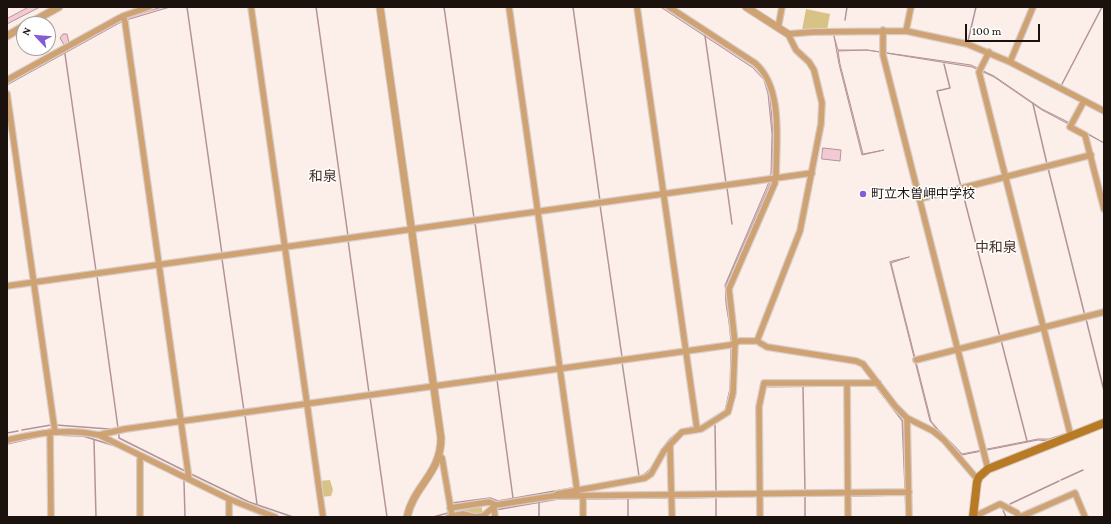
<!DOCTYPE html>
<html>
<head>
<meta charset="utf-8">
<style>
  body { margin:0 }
  #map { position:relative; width:1111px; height:524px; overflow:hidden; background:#fcefe9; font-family:"Crimson Pro",serif }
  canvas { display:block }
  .frame { position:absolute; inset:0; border:8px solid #1c120d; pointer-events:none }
  .north { position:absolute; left:16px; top:16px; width:40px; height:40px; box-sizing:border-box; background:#fff; border:1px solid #a4a09e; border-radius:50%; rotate:296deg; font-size:11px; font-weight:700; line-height:16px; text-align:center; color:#1c120d }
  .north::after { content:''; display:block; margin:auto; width:14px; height:18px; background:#845cd6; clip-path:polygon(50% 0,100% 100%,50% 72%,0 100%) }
  .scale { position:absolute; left:965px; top:24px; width:75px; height:18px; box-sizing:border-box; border:2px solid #1c120d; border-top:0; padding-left:5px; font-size:12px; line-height:14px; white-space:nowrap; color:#1c120d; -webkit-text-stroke:3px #fff; paint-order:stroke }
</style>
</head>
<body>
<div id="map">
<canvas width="1111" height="524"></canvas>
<div class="frame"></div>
<div class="north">N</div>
<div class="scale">100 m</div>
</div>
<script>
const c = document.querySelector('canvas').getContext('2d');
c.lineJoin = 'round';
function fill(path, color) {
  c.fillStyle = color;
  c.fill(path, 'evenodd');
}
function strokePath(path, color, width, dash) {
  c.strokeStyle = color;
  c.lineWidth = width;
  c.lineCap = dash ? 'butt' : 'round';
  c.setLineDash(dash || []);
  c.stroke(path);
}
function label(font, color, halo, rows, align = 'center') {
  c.font = font + ' "Crimson Pro","Noto Sans JP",serif';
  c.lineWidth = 3;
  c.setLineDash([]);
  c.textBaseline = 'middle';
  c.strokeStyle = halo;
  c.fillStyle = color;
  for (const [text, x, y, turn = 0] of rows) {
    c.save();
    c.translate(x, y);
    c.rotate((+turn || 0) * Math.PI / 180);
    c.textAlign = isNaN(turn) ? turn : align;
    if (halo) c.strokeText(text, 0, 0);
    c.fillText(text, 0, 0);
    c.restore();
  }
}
const green = new Path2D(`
  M 806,9 L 830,14 L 827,30 L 802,30 Z
  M 330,480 L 333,490 L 331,496 L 321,497 L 319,481 Z
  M 481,504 L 483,514 L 453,515 L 454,509 Z`);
const water = new Path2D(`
  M 29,7 L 40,7 L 7,24 L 7,19 Z
  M 162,7 L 170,7 L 123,21 L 7,85 L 7,83 L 67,50 L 60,38 L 63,34 L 67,34 L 69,43 L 125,18 Z
  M 661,7 L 664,7 L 754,66 L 762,74 L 770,94 L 773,134 L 773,172 L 771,182 L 728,280 C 721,299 731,322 732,341 C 733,364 731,387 727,409 L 726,411 L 700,426 L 725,410 L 730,388 L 731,342 L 725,285 L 769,182 L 771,172 L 772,134 L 768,94 L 764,80 L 753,68 Z
  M 834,36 L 838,50 L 867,50 L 971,65 L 994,76 L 1042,109 L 1070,123 L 1104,143 L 1042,110 L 994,77 L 972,67 L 867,50 L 838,51 L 840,64 L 863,154 L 884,150 L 862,155 L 839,64 Z
  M 823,148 L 841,150 L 840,161 L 822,159 Z
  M 909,257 L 891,263 L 931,421 C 940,433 952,442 962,454 L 1038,439 L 1049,439 L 1104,420 L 1048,441 L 1038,440 L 962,455 C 952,443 939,434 930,421 L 890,262 Z
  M 766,385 L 876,385 L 903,421 L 904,453 L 907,471 L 907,517 L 906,517 L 902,421 L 875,386 L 766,387 Z`);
const stream = new Path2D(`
  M 187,7 L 222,254
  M 316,7 L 348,236
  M 444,7 L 474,218
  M 573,7 L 600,201
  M 845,20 L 847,7
  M 705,36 L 726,183
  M 968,41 L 976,7
  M 65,54 L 96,271
  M 944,64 L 950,88 L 937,91 L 961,187
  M 1061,86 L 1102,7
  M 1033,104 L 1047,164
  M 1048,168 L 1085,316
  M 727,188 L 732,224
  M 962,190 L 1000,337
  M 600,205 L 622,357
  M 475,223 L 496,376
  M 348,240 L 369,393
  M 222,259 L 244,411
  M 97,276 L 118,428
  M 1086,319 L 1104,391
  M 1001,340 L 1027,441
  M 622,362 L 639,476
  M 497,380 L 513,498
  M 803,387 L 805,491
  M 370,397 L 387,517
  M 245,415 L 257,504
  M 56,425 L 109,429 L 118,428
  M 715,425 L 716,492
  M 22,430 L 51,425
  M 7,433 L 18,431
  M 119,433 L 119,438 L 185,471
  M 52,435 L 83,436 L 115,446
  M 94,440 L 96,517
  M 7,444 L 42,436
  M 122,449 L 138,457
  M 142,459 L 205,490
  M 191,474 L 249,502 L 293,517
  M 640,476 C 659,471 658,434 692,427
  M 1061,480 L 1083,470
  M 184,481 L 185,517
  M 581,487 L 614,481
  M 805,496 L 805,517
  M 851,496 L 906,495
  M 716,497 L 716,517
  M 628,498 L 628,517
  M 674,498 L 732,497
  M 585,499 L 669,498
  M 539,502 L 539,517
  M 233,503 L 266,517
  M 452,503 L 490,498 L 498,501 L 572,488
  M 1010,504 L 1059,481
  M 495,510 L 558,499 L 581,499
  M 1003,510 L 1006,517
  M 7,512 L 7,517
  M 433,517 L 448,513 L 447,504`);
const minor = new Path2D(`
  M 251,7 L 323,517
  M 509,7 L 577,490
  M 637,7 L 697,429
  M 669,7 L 755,63 C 784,88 776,143 776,178
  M 123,16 L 125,22 L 189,479
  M 778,28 L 782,7
  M 883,30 L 883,55 L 988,469
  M 906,31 L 911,7
  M 989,52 L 979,72 L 1071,437
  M 1010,62 L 1033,7
  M 7,80 L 123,16 L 149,7
  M 7,94 L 55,432
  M 1084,101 L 1070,127 L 1085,135 L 1104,209
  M 919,199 L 1091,155
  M 7,286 L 812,173
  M 757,341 L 800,231 L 821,124 L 822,103 L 814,70 L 809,62 L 796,50 L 788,34 L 813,32 L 906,31 L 967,44 L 1010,62 L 1104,111
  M 916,360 L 1104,312
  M 847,383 L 848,517
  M 907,418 L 909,517
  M 50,432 L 51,517
  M 99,435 L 125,429 L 730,345 L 740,341 L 757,341 L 767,347 L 856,361 L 863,364 L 895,406 L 907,418 L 933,431 L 944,440 L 978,480
  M 7,440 C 38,433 67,428 99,435 L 229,499 L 275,517
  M 670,444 L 672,517
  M 439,455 L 442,458 L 452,516 L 449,517
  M 557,494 L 645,478 L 651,474 L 664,451 L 682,432 L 701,429 L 728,412 L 733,393 L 735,343 L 729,289 L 775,183 L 774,179
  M 583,496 L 583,517
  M 229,499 L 229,517
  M 494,507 L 495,517
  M 450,508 L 489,502 L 496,505 L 553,496 L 909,492
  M 452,516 L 463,514 L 475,517 L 483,516 L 496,505
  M 140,517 L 140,460 L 141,456
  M 760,517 L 759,407 L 764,383 L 878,383
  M 973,517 L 1000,504 L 1017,513 L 1019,517
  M 1020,517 L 1075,493 L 1085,517`);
const tertiary = new Path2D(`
  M 380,7 L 441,438 C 441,474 414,485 407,517
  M 746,7 L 788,34
  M 28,24 L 59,7
  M 7,36 L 24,26`);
const secondary = new Path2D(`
  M 973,517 L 977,482 L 979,477 L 988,469 L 1104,423`);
const markers = [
  [863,194,4,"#845cd6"]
];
const poiNames = [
  ["町立木曽岬中学校",871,194]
];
const neighbourhoodNames = [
  ["和泉",323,177],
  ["中和泉",996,248]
];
fill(green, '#d8c386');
fill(water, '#f3cad4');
strokePath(water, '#b29398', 1);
strokePath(stream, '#b29398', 1.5);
strokePath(minor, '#d8ccc6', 8);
strokePath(tertiary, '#d8ccc6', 9);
strokePath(secondary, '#d8ccc6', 10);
strokePath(minor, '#cea272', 5.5);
strokePath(tertiary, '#cea272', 7);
strokePath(secondary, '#b97a25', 8);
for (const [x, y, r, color] of markers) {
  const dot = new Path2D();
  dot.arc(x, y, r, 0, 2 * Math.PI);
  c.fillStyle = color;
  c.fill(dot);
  strokePath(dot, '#fff', 1.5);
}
label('13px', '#1c120d', '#fff', poiNames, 'left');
label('14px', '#472f24', '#fff', neighbourhoodNames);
</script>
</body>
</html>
